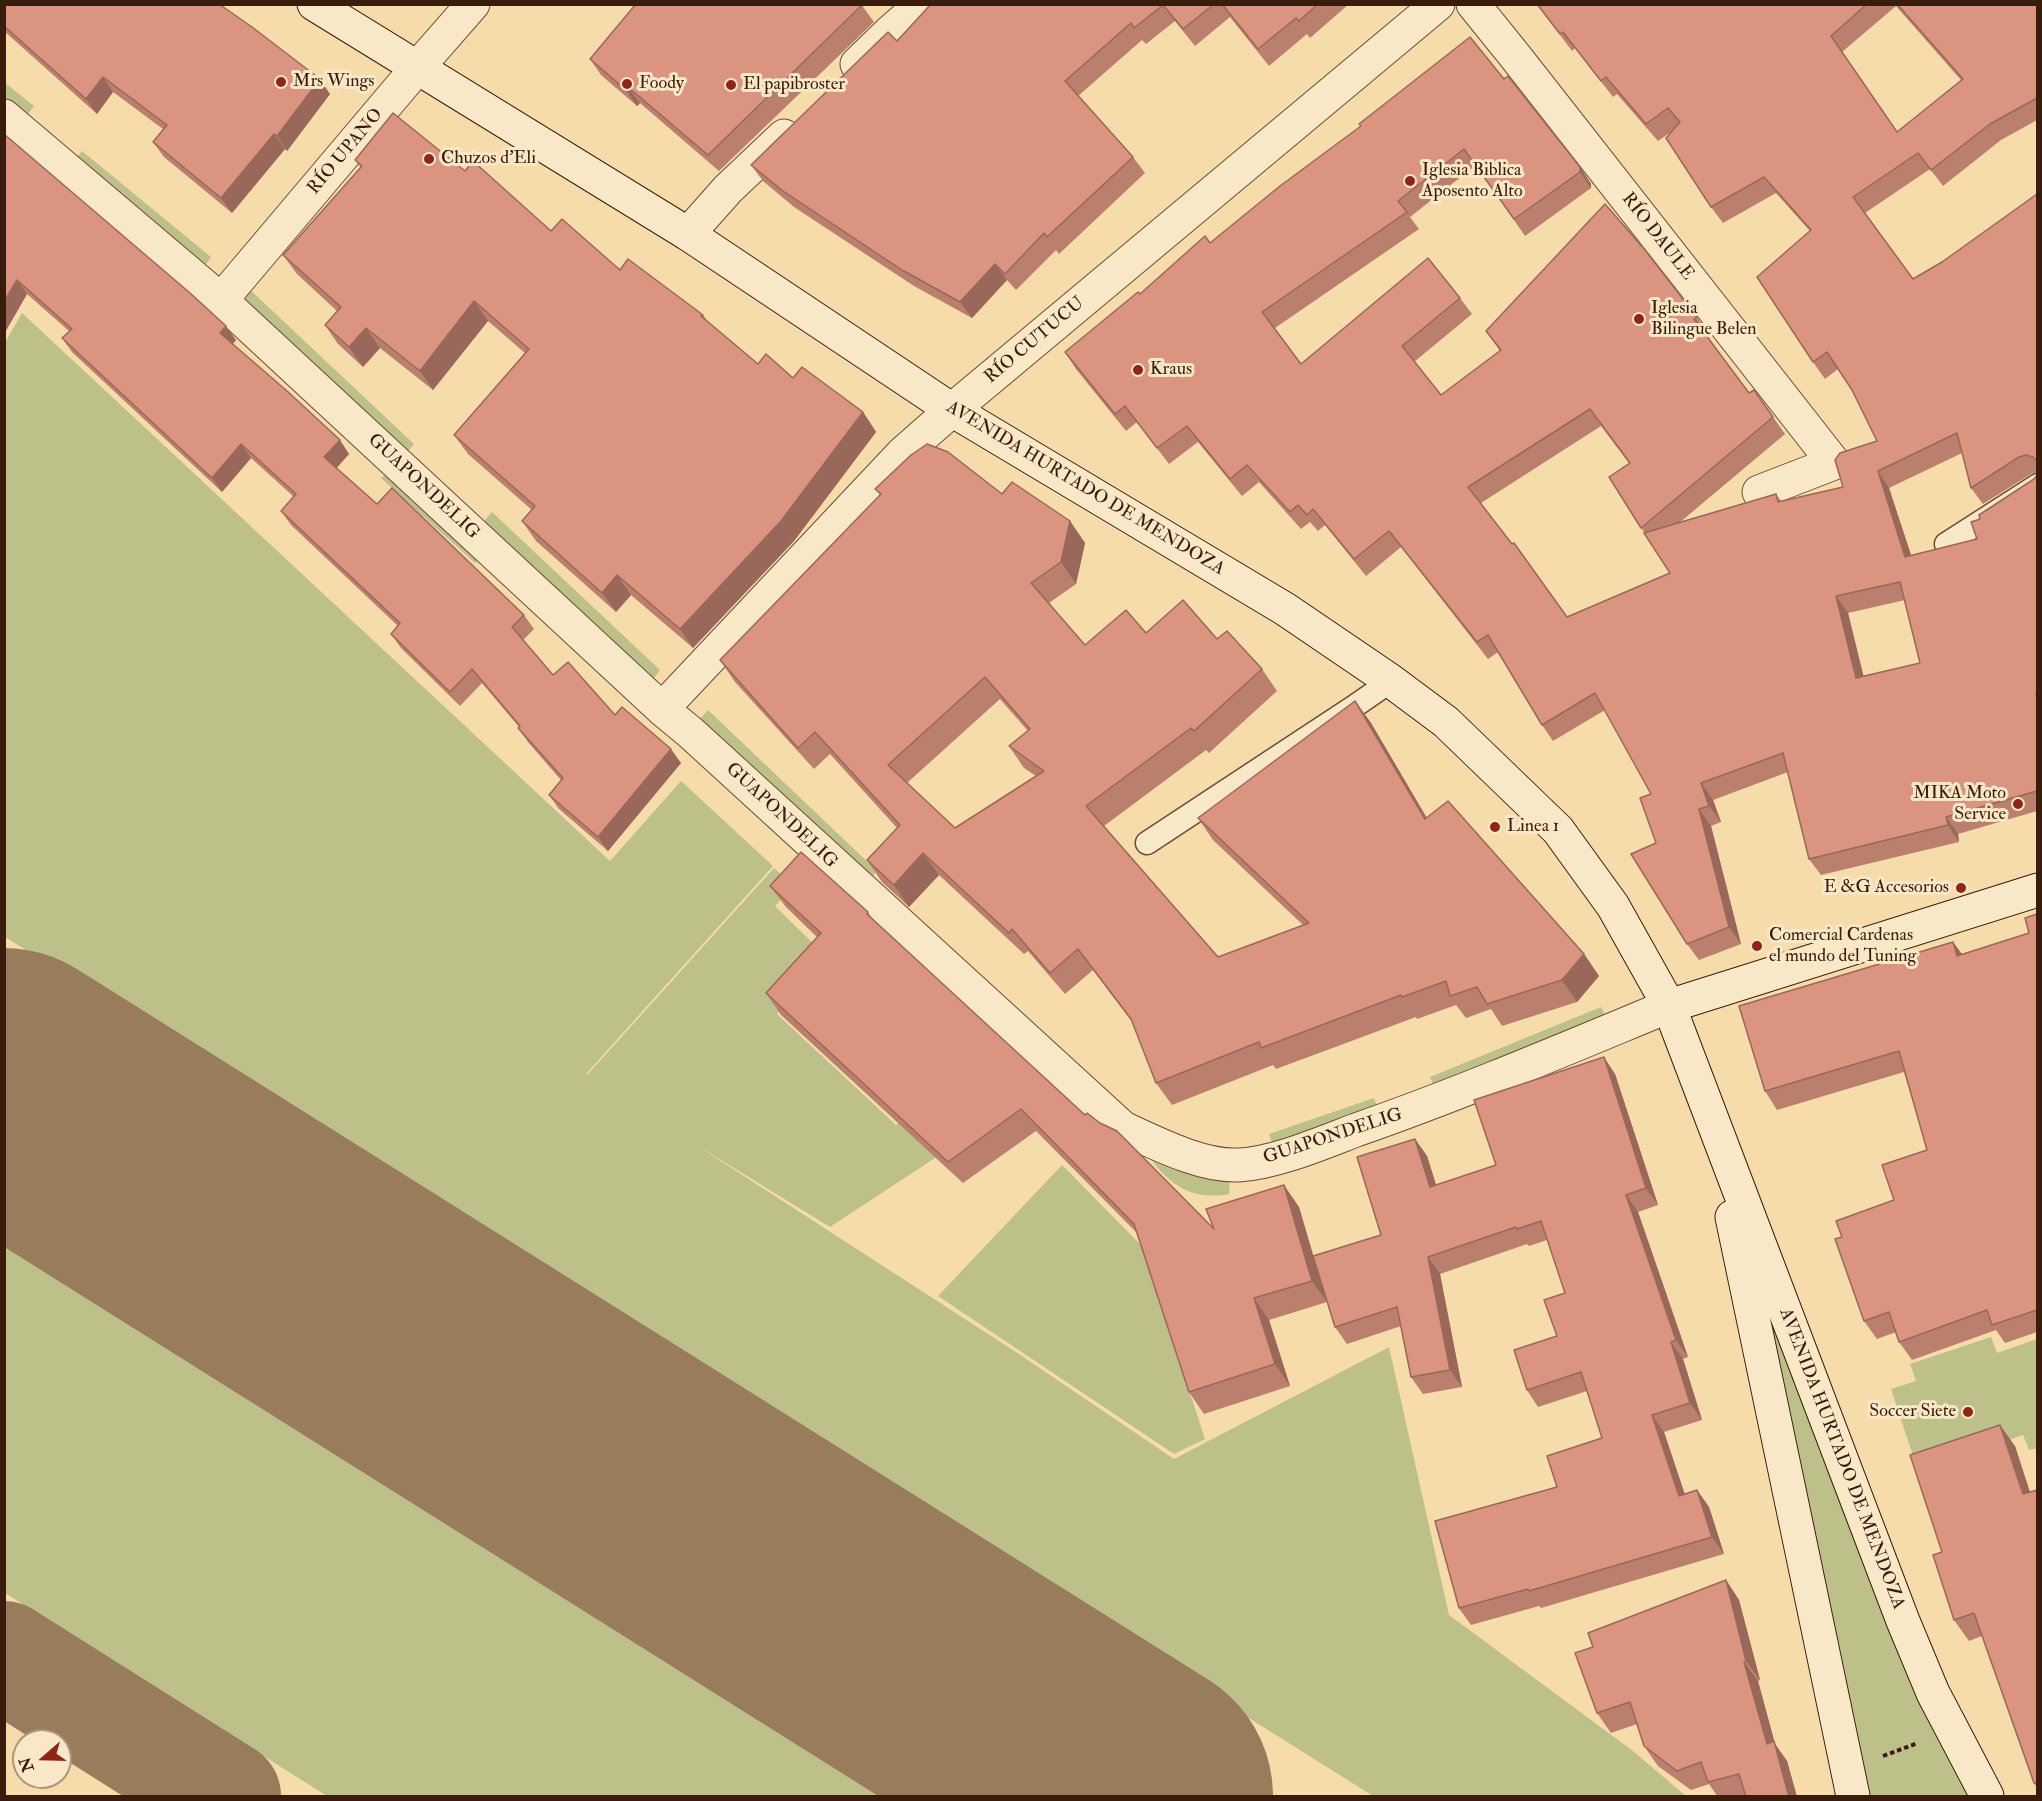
<!DOCTYPE html>
<html>
<head>
<meta charset="utf-8">
<style>
  body { margin:0 }
  #map { position:relative; width:2042px; height:1801px; overflow:hidden; background:#f6dcab; font-family:"IM FELL Double Pica",serif }
  canvas { display:block }
  .frame { position:absolute; inset:0; border:6px solid #3a1c0c; pointer-events:none }
  .north { position:absolute; left:12px; top:1729px; width:60px; height:60px; box-sizing:border-box; background:#f9e8c8; border:2px solid #ad967d; border-radius:50%; rotate:250deg; font-size:16px; font-weight:700; line-height:24px; text-align:center; color:#3a1c0c }
  .north::after { content:''; display:block; margin:auto; width:21px; height:27px; background:#8f2418; clip-path:polygon(50% 0,100% 100%,50% 72%,0 100%) }
</style>
</head>
<body>
<div id="map">
<canvas width="2042" height="1801"></canvas>
<div class="frame"></div>
<div class="north">N</div>
</div>
<script>
const c = document.querySelector('canvas').getContext('2d');
c.lineJoin = 'round';
function fill(path, color) {
  c.fillStyle = color;
  c.fill(path, 'evenodd');
}
function strokePath(path, color, width, dash) {
  c.strokeStyle = color;
  c.lineWidth = width;
  c.lineCap = dash ? 'butt' : 'round';
  c.setLineDash(dash || []);
  c.stroke(path);
}
function label(font, color, halo, rows, align = 'center') {
  c.font = font + ' "IM FELL Double Pica",serif';
  c.lineWidth = 6;
  c.setLineDash([]);
  c.textBaseline = 'middle';
  c.strokeStyle = halo;
  c.fillStyle = color;
  for (const [text, x, y, turn = 0] of rows) {
    c.save();
    c.translate(x, y);
    c.rotate((+turn || 0) * Math.PI / 180);
    c.textAlign = isNaN(turn) ? turn : align;
    if (halo) c.strokeText(text, 0, 0);
    c.fillText(text, 0, 0);
    c.restore();
  }
}
const green = new Path2D(`
  M 4,82 L 34,106 L 19,126 L 5,113 Z
  M 82,151 L 211,257 L 197,277 L 69,168 Z
  M 246,286 L 414,444 L 399,463 L 229,304 Z
  M 22,313 L 610,861 L 681,781 L 773,866 L 586,1074 L 588,1074 L 774,868 L 794,886 L 775,906 L 828,958 L 777,1014 L 896,1125 L 908,1113 L 944,1152 L 830,1227 L 693,1143 L 1019,1354 L 1174,1459 L 1389,1347 L 1449,1615 L 1633,1751 L 1686,1796 L 1373,1796 L 5,937 L 4,344 Z
  M 397,465 L 487,550 L 475,563 L 381,478 Z
  M 492,512 L 660,670 L 646,689 L 476,530 Z
  M 708,710 L 877,871 L 862,890 L 808,864 L 680,745 L 691,729 Z
  M 1601,1007 L 1610,1027 L 1440,1100 L 1430,1077 Z
  M 1374,1098 L 1381,1117 L 1276,1153 L 1269,1134 Z
  M 1145,1151 L 1230,1169 L 1229,1194 C 1189,1201 1167,1183 1145,1151 Z
  M 1062,1165 L 1142,1246 L 1205,1439 L 1174,1454 L 938,1296 Z
  M 4,1244 L 5,1244 L 889,1796 L 327,1796 L 5,1593 Z
  M 1756,1265 L 1970,1796 L 1866,1796 Z
  M 1991,1337 L 1997,1353 L 2037,1339 L 2037,1448 L 2029,1450 L 2023,1435 L 1942,1463 L 1913,1456 L 1891,1389 L 1916,1381 L 1910,1364 Z`);
const taxiway = new Path2D(`
  M 4,1656 L 226,1796`);
const runway = new Path2D(`
  M 4,1085 L 1136,1796`);
const path = new Path2D(`
  M 1883,1756 L 1918,1743`);
const lane = new Path2D(`
  M 1946,544 L 2038,485
  M 1147,843 L 1352,708 L 1391,681`);
const street = new Path2D(`
  M 1473,4 L 1515,56 L 1834,463 L 1759,492
  M 857,64 L 889,33 L 922,4
  M 4,116 L 221,300 L 662,709 L 691,733 L 1123,1128 C 1156,1143 1202,1167 1239,1165 C 1275,1163 1322,1143 1356,1130 C 1462,1093 1565,1049 1669,1006
  M 688,234 L 728,189 L 784,136
  M 221,300 L 417,68 L 473,4
  M 662,709 L 902,454 L 952,410 L 1438,4`);
const secondary = new Path2D(`
  M 314,4 L 688,234 L 952,410 L 1285,609 L 1391,681 L 1446,722 L 1558,830 L 1613,906 L 1669,1006 L 1903,1621 L 1933,1693 L 1987,1796
  M 1669,1006 L 2038,890
  M 1732,1217 L 1853,1796`);
const wall = new Path2D(`
  M 4,4 L 330,94 L 287,151 L 285,149 L 232,213 L 164,157 L 153,142 L 163,129 L 113,92 L 97,114 L 4,31 Z
  M 861,4 L 874,22 L 719,171 L 640,103 L 637,106 L 601,75 L 590,59 Z
  M 931,4 L 1349,4 L 1310,38 L 1307,34 L 1269,66 L 1230,17 L 1195,46 L 1175,21 L 1146,44 L 1142,40 L 1078,96 L 1133,157 L 1145,173 L 1059,254 L 1056,250 L 1016,290 L 1007,280 L 972,318 L 914,286 L 794,207 L 763,181 L 751,165 L 897,41 Z
  M 1537,4 L 2037,4 L 2037,120 L 2001,140 L 1943,186 L 1930,169 L 1865,213 L 1913,279 L 1942,262 L 2037,194 L 2037,472 L 2031,474 L 1983,504 L 1971,488 L 1962,453 L 1889,488 L 1911,556 L 1977,539 L 1980,519 L 2034,479 L 2037,475 L 2037,811 L 1958,834 L 1959,842 L 1821,875 L 1809,859 L 1788,772 L 1713,800 L 1721,822 L 1711,826 L 1741,944 L 1699,960 L 1687,944 L 1656,843 L 1651,794 L 1605,710 L 1553,741 L 1542,725 L 1498,652 L 1488,659 L 1401,547 L 1366,576 L 1325,525 L 1318,531 L 1310,522 L 1301,529 L 1259,482 L 1242,496 L 1198,442 L 1169,464 L 1137,422 L 1126,431 L 1076,369 L 1065,352 L 1140,294 L 1210,243 L 1504,79 L 1580,167 L 1591,184 L 1591,188 L 1525,236 L 1476,165 L 1410,217 L 1419,229 L 1275,328 L 1301,364 L 1460,298 L 1472,314 L 1414,362 L 1441,395 L 1500,351 L 1486,331 L 1697,317 L 1709,334 L 1707,336 L 1749,393 L 1754,390 L 1785,434 L 1679,523 L 1776,494 L 1781,501 L 1843,487 L 1877,441 L 1852,390 L 1838,369 L 1825,379 L 1813,362 L 1810,231 L 1776,193 L 1723,223 L 1711,207 L 1675,129 L 1658,141 L 1617,94 L 1613,97 L 1575,48 L 1572,51 ZM 1896,6 L 1961,80 L 1897,132 L 1842,52 ZM 1601,426 L 1629,463 L 1609,477 L 1670,573 L 1567,617 L 1481,503 ZM 1905,600 L 1920,663 L 1863,676 L 1848,613 Z
  M 4,134 L 236,340 L 233,344 L 349,454 L 336,468 L 377,504 L 524,615 L 534,629 L 523,640 L 553,675 L 615,715 L 681,763 L 608,851 L 559,809 L 549,795 L 561,780 L 528,742 L 518,728 L 519,727 L 482,683 L 460,706 L 401,648 L 391,634 L 398,626 L 291,525 L 281,511 L 294,497 L 251,458 L 222,492 L 72,352 L 62,338 L 69,331 L 27,294 L 4,334 Z
  M 355,160 L 465,171 L 551,231 L 703,315 L 708,322 L 758,364 L 793,378 L 863,412 L 876,432 L 794,541 L 693,648 L 631,595 L 616,612 L 536,541 L 522,521 L 532,510 L 468,454 L 454,435 L 525,353 L 488,321 L 433,390 L 380,348 L 363,367 L 338,344 L 325,325 L 337,311 L 297,274 L 283,255 L 361,168 Z
  M 875,489 L 1002,494 L 1070,521 L 1085,543 L 1076,584 L 1049,603 L 1085,645 L 1146,633 L 1217,639 L 1262,669 L 1277,691 L 1209,753 L 1206,750 L 1104,826 L 1218,957 L 1303,925 L 1213,840 L 1198,818 L 1355,701 L 1371,723 L 1427,818 L 1584,954 L 1599,976 L 1577,1002 L 1502,1026 L 1491,1009 L 1466,1018 L 1456,1005 L 1417,1019 L 1416,1017 L 1276,1069 L 1273,1065 L 1172,1105 L 1156,1083 L 1133,1023 L 1093,970 L 1065,994 L 1028,951 L 1024,954 L 939,875 L 909,907 L 882,882 L 867,860 L 897,828 L 830,754 L 814,769 L 735,682 L 720,660 L 880,495 ZM 1000,699 L 1028,731 L 1009,746 L 1024,768 L 1036,776 L 955,828 L 907,783 Z
  M 770,886 L 868,912 L 873,920 L 1085,1115 L 1214,1229 L 1299,1207 L 1313,1256 L 1381,1235 L 1415,1139 L 1427,1156 L 1436,1185 L 1496,1165 L 1615,1074 L 1658,1205 L 1638,1212 L 1688,1357 L 1683,1359 L 1702,1420 L 1664,1432 L 1685,1495 L 1697,1490 L 1709,1507 L 1724,1554 L 1541,1608 L 1539,1606 L 1471,1625 L 1459,1608 L 1557,1487 L 1602,1438 L 1587,1391 L 1538,1407 L 1527,1390 L 1557,1336 L 1565,1293 L 1547,1240 L 1529,1246 L 1527,1244 L 1440,1274 L 1462,1387 L 1423,1394 L 1411,1377 L 1401,1326 L 1347,1344 L 1335,1327 L 1320,1280 L 1327,1302 L 1269,1320 L 1290,1386 L 1204,1414 L 1189,1392 L 1137,1233 L 1036,1131 L 963,1183 L 781,1015 L 766,993 L 817,937 L 786,907 Z
  M 2037,914 L 2037,1332 L 2005,1343 L 1996,1330 L 1912,1360 L 1899,1342 L 1896,1332 L 1877,1339 L 1864,1321 L 1842,1237 L 1894,1200 L 1927,1150 L 1904,1072 L 1777,1110 L 1765,1091 L 1953,942 L 1962,954 L 2029,933 Z
  M 2015,1446 L 2030,1492 L 2037,1490 L 2037,1788 L 2034,1783 L 1982,1636 L 1969,1641 L 1954,1620 L 1942,1552 Z
  M 1726,1580 L 1739,1600 L 1760,1680 L 1758,1681 L 1775,1744 L 1787,1761 L 1797,1797 L 1746,1797 L 1746,1795 L 1740,1797 L 1718,1797 L 1709,1784 L 1691,1790 L 1658,1766 L 1644,1746 L 1637,1724 L 1611,1733 L 1597,1713 L 1593,1647 Z`);
const shadedWall = new Path2D(`
  M 103,77 L 113,92 L 97,114 L 86,99 Z
  M 320,79 L 330,94 L 287,151 L 277,136 Z
  M 628,87 L 640,103 L 637,106 L 626,90 Z
  M 274,134 L 285,149 L 232,213 L 221,198 Z
  M 1580,167 L 1591,184 L 1591,188 L 1580,172 Z
  M 995,264 L 1007,280 L 972,318 L 960,302 Z
  M 17,280 L 27,294 L 4,334 L 4,302 Z
  M 474,301 L 488,321 L 433,390 L 420,371 Z
  M 226,326 L 236,340 L 230,347 L 220,333 Z
  M 366,328 L 380,348 L 363,367 L 349,347 Z
  M 863,412 L 876,432 L 794,541 L 693,648 L 680,629 Z
  M 340,440 L 349,454 L 334,471 L 324,457 Z
  M 241,444 L 251,458 L 222,492 L 212,478 Z
  M 1878,471 L 1889,488 L 1917,573 L 1905,557 Z
  M 1070,521 L 1085,543 L 1076,584 L 1061,562 Z
  M 617,575 L 631,595 L 616,612 L 602,593 Z
  M 1836,596 L 1848,613 L 1868,694 L 1856,678 Z
  M 1355,701 L 1371,723 L 1440,841 L 1425,819 Z
  M 671,749 L 681,763 L 608,851 L 598,837 Z
  M 1701,783 L 1713,800 L 1721,822 L 1709,806 Z
  M 1699,809 L 1711,826 L 1741,944 L 1729,927 Z
  M 1946,817 L 1958,834 L 1959,842 L 1948,825 Z
  M 923,853 L 939,875 L 909,907 L 894,885 Z
  M 1953,942 L 1966,960 L 1957,956 Z
  M 1584,954 L 1599,976 L 1577,1002 L 1562,980 Z
  M 1604,1057 L 1615,1074 L 1658,1205 L 1646,1188 Z
  M 1415,1139 L 1427,1156 L 1442,1204 L 1430,1187 Z
  M 1284,1185 L 1299,1207 L 1327,1302 L 1312,1281 Z
  M 1626,1195 L 1638,1212 L 1688,1357 L 1676,1340 Z
  M 1428,1257 L 1440,1274 L 1462,1387 L 1450,1370 Z
  M 1254,1298 L 1269,1320 L 1290,1386 L 1275,1364 Z
  M 1671,1342 L 1683,1359 L 1702,1420 L 1690,1403 Z
  M 1652,1415 L 1664,1432 L 1691,1513 L 1679,1496 Z
  M 2000,1425 L 2015,1446 L 2037,1515 L 2023,1494 Z
  M 1697,1490 L 1709,1507 L 1724,1554 L 1712,1537 Z
  M 1726,1580 L 1739,1600 L 1760,1680 L 1746,1661 Z
  M 1744,1662 L 1758,1681 L 1775,1744 L 1787,1761 L 1797,1797 L 1789,1797 L 1767,1744 Z`);
const building = new Path2D(`
  M 4,4 L 219,4 L 252,27 L 320,79 L 277,136 L 274,134 L 221,198 L 153,142 L 167,125 L 103,77 L 86,99 L 4,26 Z
  M 636,4 L 861,4 L 862,5 L 708,155 L 628,87 L 626,90 L 590,59 Z
  M 931,4 L 1214,4 L 1183,29 L 1163,5 L 1134,28 L 1131,23 L 1065,81 L 1133,157 L 1047,237 L 1044,233 L 1005,274 L 995,264 L 960,302 L 902,270 L 783,191 L 751,165 L 888,32 L 897,41 Z
  M 1222,4 L 1318,4 L 1299,21 L 1296,18 L 1258,49 Z
  M 1537,4 L 1867,4 L 1831,36 L 1897,132 L 1963,79 L 1897,4 L 2037,4 L 2037,98 L 1990,124 L 1931,170 L 1918,153 L 1853,197 L 1913,279 L 1942,262 L 2037,194 L 2037,461 L 2033,457 L 2026,455 L 2019,457 L 1971,488 L 1957,433 L 1878,471 L 1905,557 L 1977,539 L 1971,522 L 1980,519 L 1979,515 L 2034,479 L 2037,475 L 2037,693 L 2036,693 L 2037,697 L 2037,791 L 1946,817 L 1948,825 L 1809,859 L 1783,753 L 1701,783 L 1709,806 L 1699,809 L 1729,927 L 1687,944 L 1631,854 L 1656,843 L 1640,798 L 1651,794 L 1595,693 L 1542,725 L 1488,635 L 1477,642 L 1389,531 L 1354,559 L 1313,509 L 1307,515 L 1298,505 L 1290,512 L 1247,465 L 1230,479 L 1187,426 L 1157,448 L 1125,406 L 1115,414 L 1065,352 L 1138,292 L 1140,294 L 1205,236 L 1210,243 L 1280,186 L 1361,126 L 1359,124 L 1470,37 L 1504,79 L 1508,76 L 1580,167 L 1580,172 L 1514,219 L 1464,149 L 1398,201 L 1407,212 L 1262,312 L 1301,364 L 1428,258 L 1460,298 L 1402,346 L 1441,395 L 1501,350 L 1486,331 L 1605,204 L 1645,250 L 1697,317 L 1694,319 L 1749,393 L 1754,390 L 1773,417 L 1641,528 L 1609,477 L 1630,463 L 1590,409 L 1468,487 L 1512,544 L 1514,543 L 1567,617 L 1670,573 L 1644,533 L 1776,494 L 1778,502 L 1843,487 L 1835,460 L 1840,453 L 1877,441 L 1852,390 L 1827,352 L 1813,362 L 1757,277 L 1811,230 L 1764,177 L 1711,207 L 1666,138 L 1680,122 L 1668,108 L 1646,124 L 1606,77 L 1601,81 L 1563,32 L 1560,34 ZM 1900,582 L 1920,663 L 1856,678 L 1836,596 Z
  M 393,113 L 465,171 L 473,161 L 551,231 L 562,219 L 620,270 L 628,259 L 703,315 L 701,316 L 758,364 L 766,354 L 793,378 L 802,367 L 863,412 L 781,521 L 680,629 L 617,575 L 602,593 L 522,521 L 535,506 L 454,435 L 529,349 L 474,301 L 420,371 L 366,328 L 349,347 L 325,325 L 341,307 L 283,255 L 362,166 L 355,160 Z
  M 4,134 L 190,293 L 226,326 L 220,333 L 287,391 L 340,440 L 324,457 L 377,504 L 392,488 L 524,615 L 512,627 L 553,675 L 568,662 L 615,715 L 622,707 L 671,749 L 598,837 L 549,795 L 563,778 L 518,728 L 520,726 L 472,669 L 450,692 L 391,634 L 400,623 L 281,511 L 296,494 L 241,444 L 212,478 L 62,338 L 72,329 L 17,280 L 4,302 Z
  M 927,444 L 948,452 L 1002,494 L 1012,482 L 1070,521 L 1061,562 L 1031,583 L 1085,645 L 1126,610 L 1146,633 L 1183,600 L 1217,639 L 1227,631 L 1262,669 L 1194,731 L 1191,728 L 1086,806 L 1218,957 L 1309,923 L 1198,818 L 1355,701 L 1425,819 L 1448,801 L 1584,954 L 1562,980 L 1487,1004 L 1477,987 L 1450,996 L 1446,981 L 1402,997 L 1401,995 L 1261,1048 L 1259,1042 L 1156,1083 L 1131,1019 L 1078,949 L 1050,973 L 1012,929 L 1009,933 L 923,853 L 894,885 L 867,860 L 900,825 L 815,732 L 798,748 L 720,660 L 881,494 L 875,489 L 911,455 ZM 985,677 L 1030,729 L 1009,746 L 1044,771 L 955,828 L 888,765 Z
  M 801,852 L 868,912 L 867,914 L 1085,1115 L 1087,1113 L 1100,1123 L 1117,1131 L 1214,1229 L 1206,1209 L 1284,1185 L 1312,1281 L 1254,1298 L 1275,1364 L 1189,1392 L 1134,1224 L 1021,1109 L 948,1162 L 766,993 L 821,933 L 770,886 Z
  M 2037,914 L 2037,1310 L 1992,1325 L 1987,1310 L 1899,1342 L 1889,1312 L 1864,1321 L 1835,1239 L 1842,1237 L 1836,1221 L 1894,1200 L 1882,1165 L 1927,1150 L 1899,1051 L 1765,1091 L 1739,1006 L 1953,942 L 1957,956 L 2029,933 L 2025,918 Z
  M 1604,1057 L 1646,1188 L 1626,1195 L 1676,1340 L 1671,1342 L 1690,1403 L 1652,1415 L 1679,1496 L 1697,1490 L 1712,1537 L 1529,1591 L 1528,1589 L 1459,1608 L 1435,1521 L 1557,1487 L 1547,1456 L 1602,1438 L 1581,1372 L 1527,1390 L 1514,1350 L 1557,1336 L 1544,1300 L 1565,1293 L 1541,1221 L 1517,1229 L 1516,1227 L 1428,1257 L 1450,1370 L 1411,1377 L 1397,1307 L 1335,1327 L 1313,1256 L 1381,1235 L 1357,1157 L 1415,1139 L 1430,1187 L 1496,1165 L 1474,1100 Z
  M 2000,1425 L 2023,1494 L 2037,1490 L 2037,1782 L 2034,1783 L 1974,1613 L 1954,1620 L 1933,1555 L 1942,1552 L 1910,1455 Z
  M 1726,1580 L 1746,1661 L 1744,1662 L 1767,1744 L 1774,1741 L 1789,1797 L 1746,1797 L 1739,1774 L 1708,1782 L 1701,1762 L 1677,1771 L 1644,1746 L 1630,1702 L 1597,1713 L 1575,1653 L 1593,1647 L 1588,1633 Z`);
const markers = [
  [281,82,6,"#8f2418"],
  [627,84,6,"#8f2418"],
  [731,85,6,"#8f2418"],
  [429,159,6,"#8f2418"],
  [1410,181,6,"#8f2418"],
  [1639,319,6,"#8f2418"],
  [1138,370,6,"#8f2418"],
  [2018,804,6,"#8f2418"],
  [1495,827,6,"#8f2418"],
  [1961,888,6,"#8f2418"],
  [1757,946,6,"#8f2418"],
  [1968,1412,6,"#8f2418"]
];
const poiNames = [
  ["Mrs Wings",293,82],
  ["Foody",639,84],
  ["El papibroster",743,85],
  ["Chuzos d'Eli",441,159],
  ["Iglesia Biblica",1422,171],
  ["Aposento Alto",1422,192],
  ["Iglesia",1651,309],
  ["Bilingue Belen",1651,330],
  ["Kraus",1150,370],
  ["MIKA Moto",2006,794,"right"],
  ["Service",2006,815,"right"],
  ["Linea 1",1507,827],
  ["E &G Accesorios",1949,888,"right"],
  ["Comercial Cardenas",1769,936],
  ["el mundo del Tuning",1769,957],
  ["Soccer Siete",1956,1412,"right"]
];
const streetNames = [
  ["RÍO UPANO",346,152,-50],
  ["RÍO DAULE",1657,237,52],
  ["RÍO CUTUCU",1035,341,-40],
  ["GUAPONDELIG",423,487,43],
  ["AVENIDA HURTADO DE MENDOZA",1085,489,31],
  ["GUAPONDELIG",781,816,43],
  ["GUAPONDELIG",1333,1137,-18],
  ["AVENIDA HURTADO DE MENDOZA",1841,1459,69]
];
fill(green, '#bdc088');
strokePath(taxiway, '#987c5c', 110);
strokePath(runway, '#987c5c', 274);
strokePath(lane, '#694c34', 25);
strokePath(street, '#694c34', 35);
strokePath(secondary, '#3a1c0c', 35);
strokePath(path, '#3a1c0c', 4, [4.5, 3]);
strokePath(lane, '#f9e8c8', 22);
strokePath(street, '#f9e8c8', 33);
strokePath(secondary, '#f9e8c8', 33);
fill(wall, '#bb7f6e');
fill(shadedWall, '#99685a');
fill(building, '#da9480');
strokePath(building, '#99685a', 1.5);
for (const [x, y, r, color] of markers) {
  const dot = new Path2D();
  dot.arc(x, y, r, 0, 2 * Math.PI);
  c.fillStyle = color;
  c.fill(dot);
  strokePath(dot, '#f9e8c8', 2);
}
label('18px', '#3a1c0c', '#f9e8c8', poiNames, 'left');
label('18px', '#3a1c0c', '#f9e8c8', streetNames);
</script>
</body>
</html>
